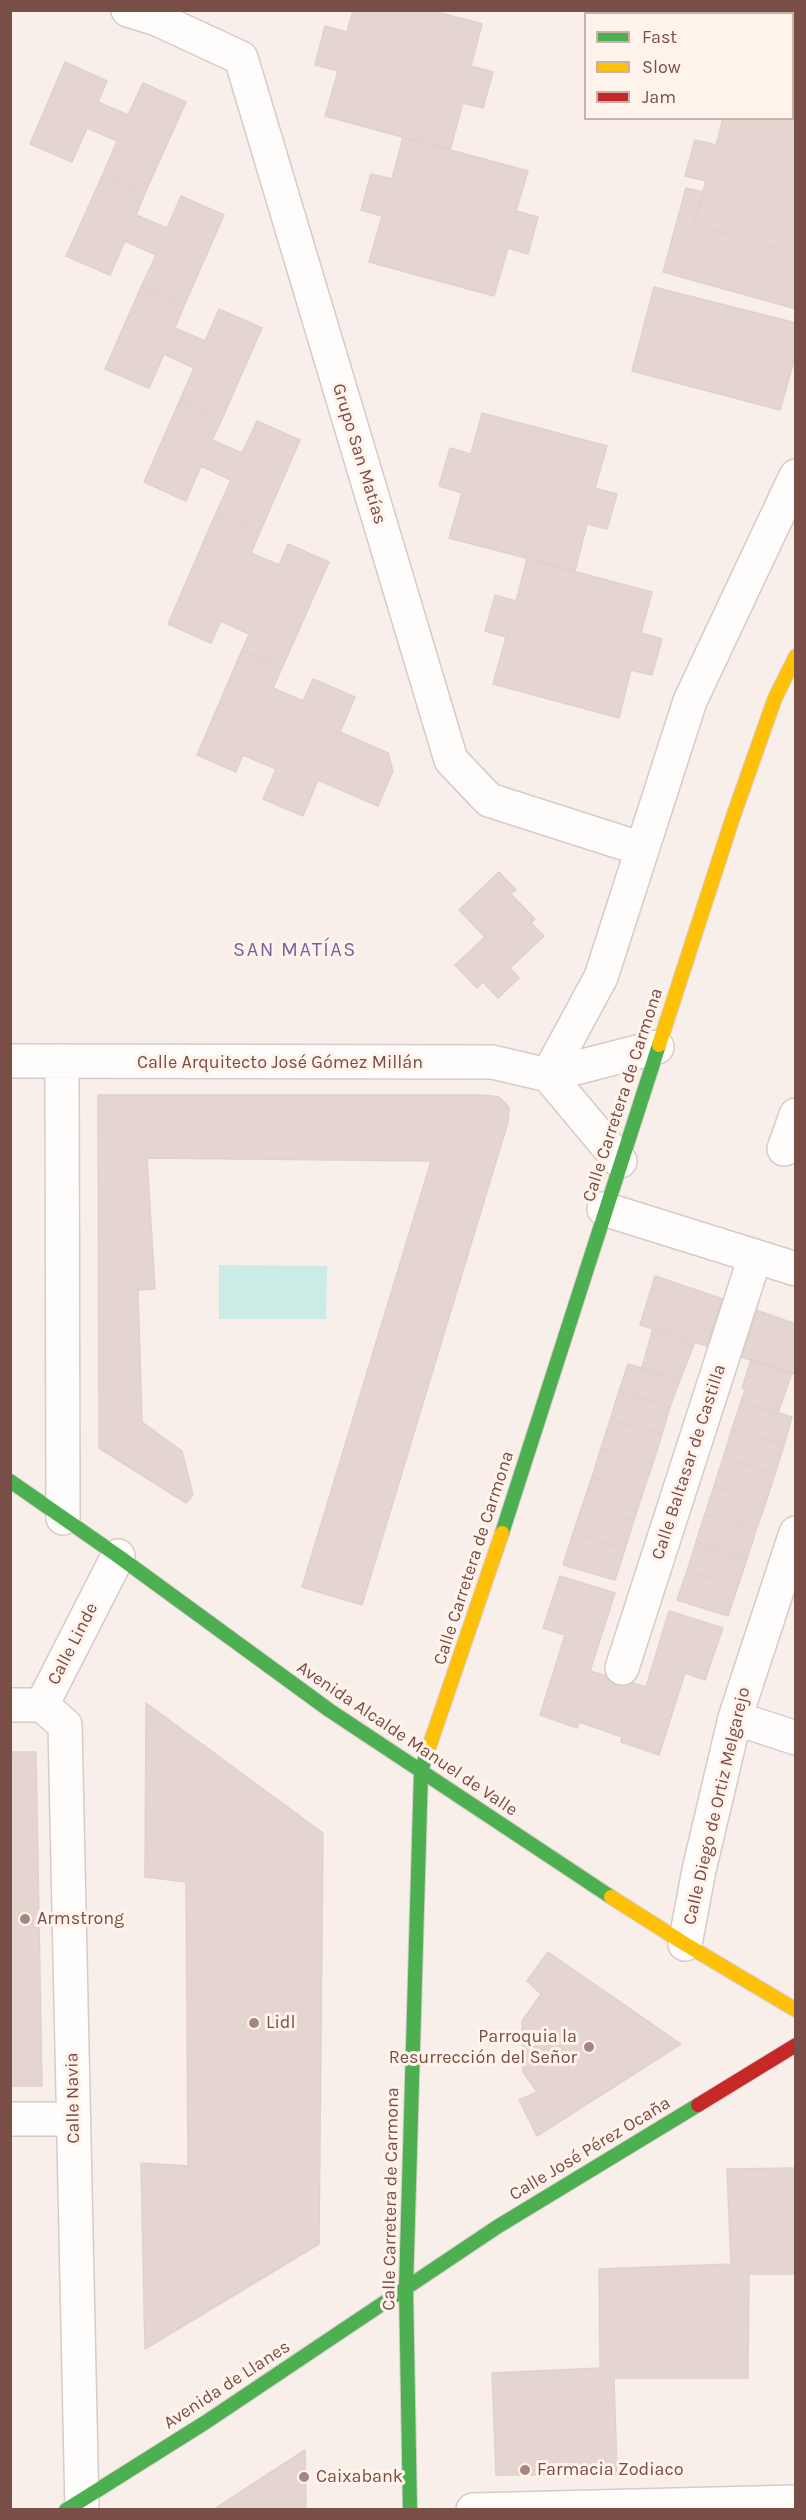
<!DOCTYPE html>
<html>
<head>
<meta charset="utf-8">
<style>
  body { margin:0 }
  #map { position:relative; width:806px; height:2520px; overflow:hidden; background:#f8efea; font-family:Karla,sans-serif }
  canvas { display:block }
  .frame { position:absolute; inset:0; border:12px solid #794e47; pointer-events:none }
  .legend { position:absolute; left:584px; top:12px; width:210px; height:108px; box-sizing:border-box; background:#fff3ec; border:2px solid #c9b1aa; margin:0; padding:8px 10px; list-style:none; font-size:18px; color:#794e47 }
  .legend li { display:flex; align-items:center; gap:12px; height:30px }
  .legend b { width:30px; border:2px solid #c9b1aa }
</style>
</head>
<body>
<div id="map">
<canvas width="806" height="2520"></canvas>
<div class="frame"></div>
<ul class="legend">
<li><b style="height:8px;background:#4caf50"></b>Fast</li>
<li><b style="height:8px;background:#ffc107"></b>Slow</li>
<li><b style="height:8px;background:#c62828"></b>Jam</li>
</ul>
</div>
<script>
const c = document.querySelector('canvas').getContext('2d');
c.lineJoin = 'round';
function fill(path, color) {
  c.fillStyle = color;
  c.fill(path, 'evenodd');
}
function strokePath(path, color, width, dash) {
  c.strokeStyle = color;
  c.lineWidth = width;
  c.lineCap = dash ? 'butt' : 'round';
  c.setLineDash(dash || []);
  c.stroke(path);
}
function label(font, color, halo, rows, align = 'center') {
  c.font = font + ' Karla,sans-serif';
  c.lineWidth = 6;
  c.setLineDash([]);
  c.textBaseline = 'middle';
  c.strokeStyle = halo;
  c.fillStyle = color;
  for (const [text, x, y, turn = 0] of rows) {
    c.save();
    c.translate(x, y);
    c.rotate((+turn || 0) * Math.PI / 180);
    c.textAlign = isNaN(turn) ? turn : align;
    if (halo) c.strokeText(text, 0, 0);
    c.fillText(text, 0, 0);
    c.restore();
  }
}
const water = new Path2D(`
  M 219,1265 L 327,1266 L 326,1319 L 219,1319 Z`);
const building = new Path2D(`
  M 353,10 L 430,10 L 482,24 L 471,66 L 493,72 L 483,108 L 463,103 L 450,150 L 325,116 L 338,71 L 315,65 L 325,26 L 347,32 Z
  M 65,62 L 107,81 L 98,102 L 128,115 L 143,83 L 186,102 L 145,193 L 103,174 L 117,141 L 87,128 L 72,162 L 30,144 Z
  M 723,118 L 782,118 L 796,122 L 796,253 L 694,225 L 706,181 L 685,176 L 695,140 L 716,145 Z
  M 403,137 L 528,171 L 516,211 L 538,217 L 528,254 L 508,248 L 494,296 L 369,262 L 382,216 L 361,210 L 371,174 L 392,179 Z
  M 103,174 L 145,193 L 136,215 L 167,228 L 181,196 L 224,215 L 184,306 L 141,287 L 156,255 L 125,241 L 110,275 L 66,256 Z
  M 686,188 L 703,192 L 694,225 L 796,253 L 796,309 L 663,272 Z
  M 141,287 L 184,306 L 175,328 L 205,341 L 219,309 L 262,328 L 222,419 L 180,400 L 194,368 L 164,354 L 149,388 L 105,369 Z
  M 654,287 L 796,323 L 796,354 L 780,410 L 632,371 Z
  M 180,400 L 222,419 L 212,440 L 242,453 L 257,421 L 300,440 L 260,532 L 216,513 L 231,480 L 201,466 L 186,501 L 144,482 Z
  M 482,413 L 607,446 L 595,488 L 617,494 L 607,529 L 587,524 L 575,571 L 449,538 L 462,493 L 439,486 L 450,448 L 471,454 Z
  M 216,513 L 260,532 L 251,553 L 279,565 L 288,544 L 329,562 L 282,668 L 242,650 L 249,634 L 221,621 L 211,643 L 168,624 Z
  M 527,559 L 652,592 L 641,633 L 662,639 L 652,675 L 631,670 L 619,718 L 493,684 L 506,637 L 485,631 L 495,595 L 516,601 Z
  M 242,650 L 282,668 L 273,688 L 303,701 L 313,679 L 355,697 L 340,732 L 388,753 L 393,771 L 378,806 L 318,780 L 303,816 L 263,799 L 276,769 L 243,755 L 236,772 L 197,755 Z
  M 499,872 L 516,890 L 511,894 L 535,919 L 531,923 L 544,936 L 510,968 L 519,978 L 498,998 L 483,982 L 477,988 L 455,965 L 485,937 L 459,910 Z
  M 98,1095 L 484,1095 L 499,1097 L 509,1107 L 508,1122 L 362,1605 L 302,1587 L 431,1161 L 147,1158 L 155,1289 L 138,1290 L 142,1422 L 182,1451 L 193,1495 L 186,1503 L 99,1448 Z
  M 655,1276 L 723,1299 L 707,1346 L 640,1325 Z
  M 753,1309 L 796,1324 L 796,1375 L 738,1356 Z
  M 653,1329 L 695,1342 L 680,1380 L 642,1367 Z
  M 751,1360 L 792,1373 L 778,1413 L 741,1402 L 745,1390 L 742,1388 Z
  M 628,1364 L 680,1380 L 670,1407 L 619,1391 Z
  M 619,1391 L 670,1407 L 662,1434 L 610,1420 Z
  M 741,1402 L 792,1417 L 784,1445 L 732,1429 Z
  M 610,1420 L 662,1434 L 653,1463 L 601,1448 Z
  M 732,1429 L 784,1445 L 775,1474 L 723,1458 Z
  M 601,1448 L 653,1463 L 643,1492 L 592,1477 Z
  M 723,1458 L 775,1474 L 766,1502 L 714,1486 Z
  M 592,1477 L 643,1492 L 634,1520 L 582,1506 Z
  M 714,1486 L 766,1502 L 756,1530 L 705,1514 Z
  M 582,1506 L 634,1520 L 625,1549 L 573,1533 Z
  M 705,1514 L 756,1530 L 747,1559 L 696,1542 Z
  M 573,1533 L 625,1549 L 615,1580 L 563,1565 Z
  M 696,1542 L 747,1559 L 738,1586 L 687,1571 Z
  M 687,1571 L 738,1586 L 728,1616 L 677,1600 Z
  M 560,1576 L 615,1593 L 590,1671 L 646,1687 L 669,1611 L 723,1628 L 705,1680 L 685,1673 L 659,1755 L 621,1742 L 622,1737 L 579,1722 L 577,1728 L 540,1715 L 565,1635 L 543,1628 Z
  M 146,1703 L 323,1833 L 319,2244 L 145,2349 L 141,2163 L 188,2166 L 186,1882 L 145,1877 Z
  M 10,1752 L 36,1752 L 42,2086 L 10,2086 Z
  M 548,1952 L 681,2044 L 537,2136 L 519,2100 L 537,2092 L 523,2072 L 522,2021 L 541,1994 L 527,1981 Z
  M 796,2168 L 796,2274 L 749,2274 L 748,2378 L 614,2378 L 617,2475 L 496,2475 L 492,2373 L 600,2368 L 599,2269 L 731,2264 L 727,2169 Z
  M 305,2450 L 306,2510 L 213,2510 Z`);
const street = new Path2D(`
  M 128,10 L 157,19 L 241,58 L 451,760 L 489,800 L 642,849
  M 10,1061 L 492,1062 L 548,1075 L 657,1047
  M 62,1061 L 63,1518
  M 548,1075 L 601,977 L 690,701 L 796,476
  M 548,1075 L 620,1161
  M 784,1149 L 796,1115
  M 604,1209 L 796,1269
  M 622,1668 L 755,1257
  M 10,1705 L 42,1705
  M 42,1705 L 65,1725 L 82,2510
  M 42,1705 L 118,1556
  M 735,1718 L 796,1738
  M 685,1944 L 699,1870 L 735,1718 L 796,1533
  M 10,2119 L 74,2119
  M 473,2510 L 796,2502`);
const fast = new Path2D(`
  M 10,1481 L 118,1556 L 329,1710 L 611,1897
  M 502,1533 L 659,1045
  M 66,2510 L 206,2422 L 497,2227 L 698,2105
  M 410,2510 L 406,2288 L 421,1771 L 428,1750`);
const slow = new Path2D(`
  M 659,1045 L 733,817 L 775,698 L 796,656
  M 428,1750 L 502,1533
  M 611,1897 L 685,1944 L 796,2010`);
const jam = new Path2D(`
  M 698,2105 L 796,2045`);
const markers = [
  [25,1919,6,"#a58680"],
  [254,2023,6,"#a58680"],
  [589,2047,6,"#a58680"],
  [525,2470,6,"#a58680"],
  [304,2477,6,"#a58680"]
];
const streetNames = [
  ["Grupo San Matías",359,454,73],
  ["Calle Arquitecto José Gómez Millán",280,1063],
  ["Calle Carretera de Carmona",623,1095,-72],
  ["Calle Baltasar de Castilla",689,1462,-72],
  ["Calle Carretera de Carmona",474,1558,-72],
  ["Calle Linde",73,1644,-63],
  ["Avenida Alcalde Manuel de Valle",407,1739,34],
  ["Calle Diego de Ortiz Melgarejo",717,1806,-77],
  ["Calle Navia",73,2098,-91],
  ["Calle José Pérez Ocaña",590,2149,-31],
  ["Calle Carretera de Carmona",391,2199,-89],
  ["Avenida de Llanes",227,2385,-33]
];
const poiNames = [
  ["Armstrong",37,1919],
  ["Lidl",266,2023],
  ["Parroquia la",577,2037,"right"],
  ["Resurrección del Señor",577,2058,"right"],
  ["Farmacia Zodiaco",537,2470],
  ["Caixabank",316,2477]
];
const neighbourhoodNames = [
  ["SAN MATÍAS",295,950]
];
fill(water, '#caebe6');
fill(building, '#e5d5d1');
strokePath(building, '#e1d1cc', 1.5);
strokePath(street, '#d6cbc7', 36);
strokePath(fast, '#d9ccc8', 16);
strokePath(slow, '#d9ccc8', 16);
strokePath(jam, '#d9ccc8', 16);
strokePath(street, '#fefdfc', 33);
strokePath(fast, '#4caf50', 14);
strokePath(slow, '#ffc107', 14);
strokePath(jam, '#c62828', 14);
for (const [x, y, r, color] of markers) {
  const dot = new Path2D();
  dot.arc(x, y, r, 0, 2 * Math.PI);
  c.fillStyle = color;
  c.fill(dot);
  strokePath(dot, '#fff3ec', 2);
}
label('18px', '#794e47', '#fff3ec', streetNames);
label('18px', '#794e47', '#fff3ec', poiNames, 'left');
c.letterSpacing = '1.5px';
label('20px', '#7c629d', '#fff3ec', neighbourhoodNames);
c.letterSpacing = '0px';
</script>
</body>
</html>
